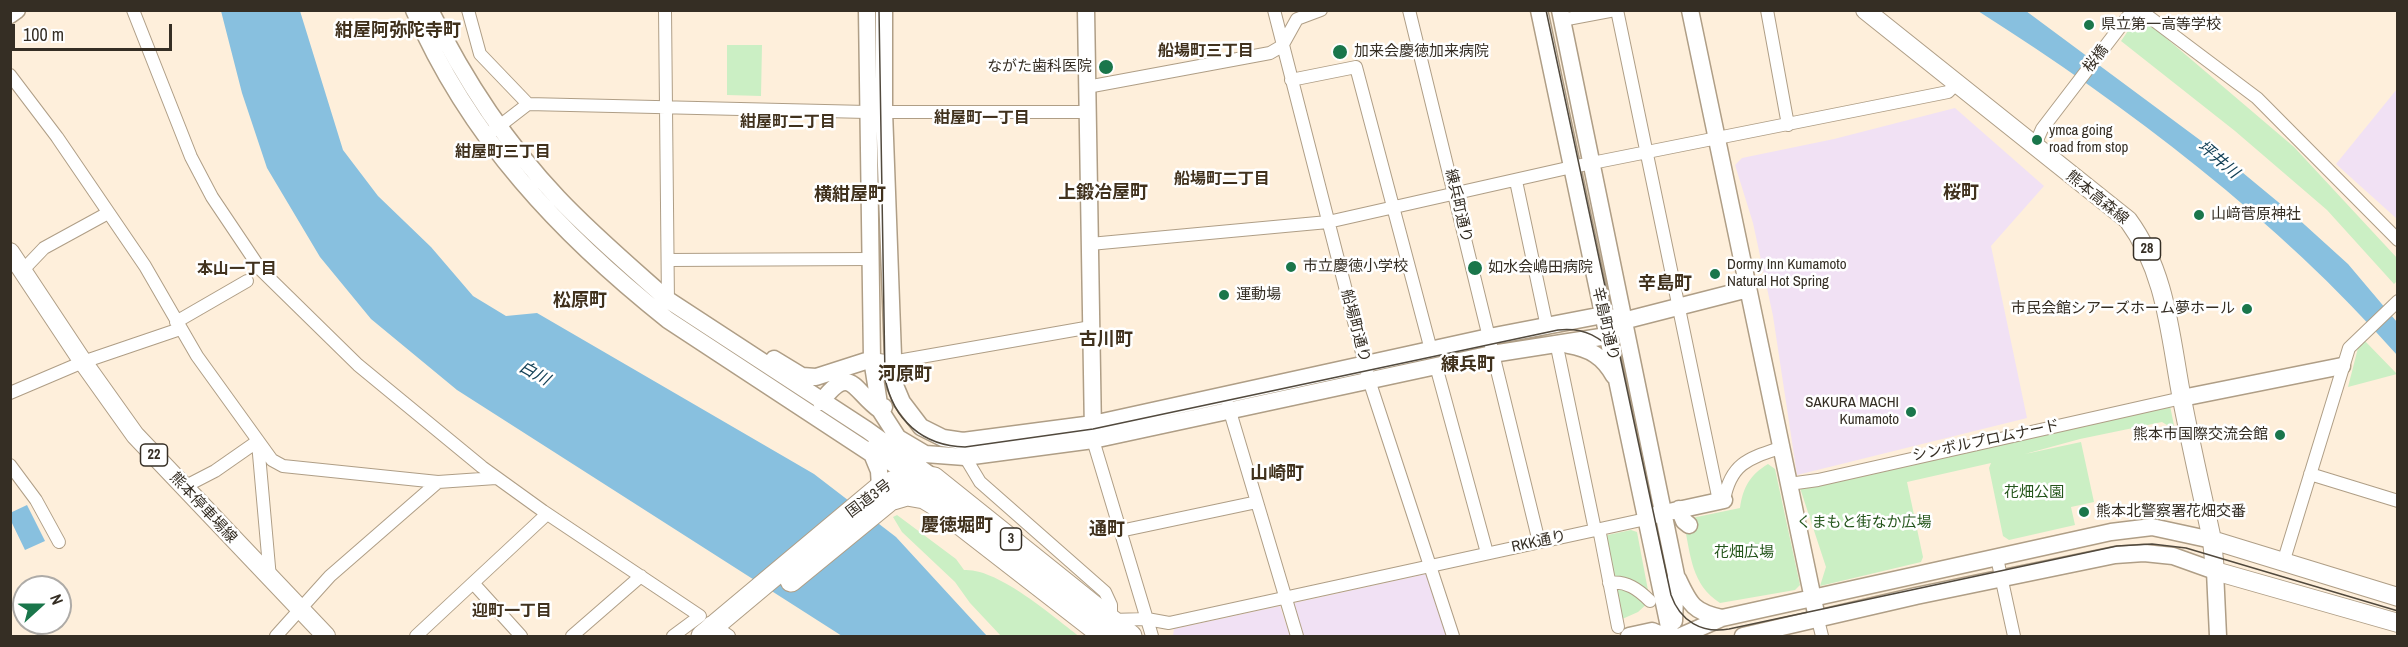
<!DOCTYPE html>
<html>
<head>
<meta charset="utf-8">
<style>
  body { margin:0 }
  #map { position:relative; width:2408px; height:647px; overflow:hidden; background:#feefdb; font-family:"Archivo Narrow",sans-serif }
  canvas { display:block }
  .frame { position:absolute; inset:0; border:12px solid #352e24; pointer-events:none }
  .north { position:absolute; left:12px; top:575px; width:60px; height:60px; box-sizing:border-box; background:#fff; border:2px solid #aeaba7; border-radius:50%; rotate:69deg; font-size:16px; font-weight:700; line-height:24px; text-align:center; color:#352e24 }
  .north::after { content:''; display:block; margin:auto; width:21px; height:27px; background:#1a764b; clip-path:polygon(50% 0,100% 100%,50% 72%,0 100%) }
  .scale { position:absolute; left:12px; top:24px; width:160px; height:27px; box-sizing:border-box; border:3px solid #352e24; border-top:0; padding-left:8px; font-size:18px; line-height:21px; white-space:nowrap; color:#352e24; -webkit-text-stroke:4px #fff; paint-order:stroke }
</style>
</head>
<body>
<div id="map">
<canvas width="2408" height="647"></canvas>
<div class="frame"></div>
<div class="north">N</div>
<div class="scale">100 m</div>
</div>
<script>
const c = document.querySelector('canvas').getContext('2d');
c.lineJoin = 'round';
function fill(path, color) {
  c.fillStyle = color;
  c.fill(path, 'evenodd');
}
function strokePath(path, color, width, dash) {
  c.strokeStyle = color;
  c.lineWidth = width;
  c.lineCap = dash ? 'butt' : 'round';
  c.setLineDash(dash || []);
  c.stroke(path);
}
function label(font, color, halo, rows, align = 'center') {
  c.font = font + ' "Archivo Narrow","Noto Sans JP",sans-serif';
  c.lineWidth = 5;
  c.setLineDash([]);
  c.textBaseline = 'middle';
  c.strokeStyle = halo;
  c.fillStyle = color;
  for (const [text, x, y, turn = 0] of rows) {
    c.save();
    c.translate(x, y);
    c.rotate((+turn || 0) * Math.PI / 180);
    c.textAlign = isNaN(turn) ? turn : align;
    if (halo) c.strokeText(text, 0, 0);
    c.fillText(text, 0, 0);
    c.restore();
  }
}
const commercial = new Path2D(`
  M 2397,89 L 2397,219 L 2336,164 Z
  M 1955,108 L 2044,186 L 1991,246 L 2027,418 L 1797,475 L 1773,316 L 1753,223 L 1735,165 L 1742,158 L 1834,139 Z
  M 1426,574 L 1446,636 L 1304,636 L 1294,603 Z
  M 1280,606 L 1290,636 L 1173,636 L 1174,629 Z`);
const green = new Path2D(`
  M 2139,15 L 2294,147 L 2397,258 L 2397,281 L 2394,284 L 2327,210 L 2235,131 L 2121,41 Z
  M 727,45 L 762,45 L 761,96 L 727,95 Z
  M 2364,340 L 2397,374 L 2348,387 L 2358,348 Z
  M 2169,401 L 2175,430 L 2162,422 L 2080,439 L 2025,454 L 2081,442 L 2094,502 L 2071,507 L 2075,525 L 2009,540 L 2003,536 L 1989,468 L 1991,463 L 1907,482 L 1923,557 L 1921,562 L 1820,586 L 1826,567 L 1800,488 Z
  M 1768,464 L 1775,469 L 1800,585 L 1795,590 L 1720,603 C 1691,584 1691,556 1684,524 L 1687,519 L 1740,508 C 1743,487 1750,475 1768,464 Z
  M 897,515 L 956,559 L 964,570 C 998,568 1052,616 1079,636 L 1001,636 L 970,603 L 955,582 L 902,532 L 893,517 Z
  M 1631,530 L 1637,532 L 1650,601 L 1638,612 L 1620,620 L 1603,536 Z`);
const water = new Path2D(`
  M 221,11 L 300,11 L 343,150 L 378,196 L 431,247 L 473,296 L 506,316 L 537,313 L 814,474 L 896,537 L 987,636 L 842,636 L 457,390 L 371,319 L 320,257 L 267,168 L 242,93 Z
  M 1978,11 L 2026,11 L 2231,163 L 2295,216 L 2348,264 L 2397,322 L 2397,355 C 2278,220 2129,107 1978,11 Z
  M 27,505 L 45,541 L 25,550 L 11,521 L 10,513 Z`);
const street = new Path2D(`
  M 133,10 L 191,157 L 212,197 L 261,270 L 358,365 L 482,467 L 543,511 L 700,616 L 673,636
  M 468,10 L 480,54 L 528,104 L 867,112 L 1087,112
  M 665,10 L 668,303
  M 1274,10 L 1369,380 L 1453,636
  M 1409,10 L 1539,542
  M 1617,10 L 1719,501
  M 1767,10 L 1788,125
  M 2140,10 L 2257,98 L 2398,240
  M 1562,20 L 1615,10
  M 10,75 L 57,137 L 145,266 L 197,356 L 272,460 L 283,466 L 438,482 L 496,478
  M 1291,80 L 1356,67 L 1431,350
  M 1087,87 L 1270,53 L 1282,46 L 1297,19 L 1321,10
  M 493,131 L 528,104
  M 2034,147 L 2042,129 L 2133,10
  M 1516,181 L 1547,327
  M 1090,244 L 1328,222 L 1572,167 L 1948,92 L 1956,84
  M 668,260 L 870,259
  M 23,270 L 44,248 L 108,213
  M 176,322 L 247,281
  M 1556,342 L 1595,530
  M 872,359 L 892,362 L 1091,327
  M 1436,366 L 1487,553
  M 10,393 L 83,362 L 180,329
  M 1228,405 L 1297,636
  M 1093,440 L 1152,636
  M 258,443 L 270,578
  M 964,451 L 965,457 L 980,482 L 1105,592 L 1111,605 L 1111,620 L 1147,619 L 1169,623 L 1646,519
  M 10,465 L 36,500 L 59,542
  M 2310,474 L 2398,501
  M 1789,484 L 1818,480 L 2182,398
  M 184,487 L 215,471 L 258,441
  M 1724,500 C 1731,462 1750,458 1783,447
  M 1120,531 L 1257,502
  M 1600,534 L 1618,627
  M 1997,558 L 2014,636
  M 2283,563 L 2349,348 L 2398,301
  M 473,583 L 521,636
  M 1609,583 C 1626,580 1639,590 1650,601
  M 710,623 L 729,636
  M 1819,624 L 1822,636
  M 276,636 L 330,576 L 438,482
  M 416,636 L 547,514
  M 572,636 L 641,576`);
const secondary = new Path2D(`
  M 414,10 C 469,138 561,235 668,320 L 872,454 L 879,471 L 880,487
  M 430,10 C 464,79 505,142 558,198 C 592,234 631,267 668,300 L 867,430 L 934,478
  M 867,10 L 872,359 L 880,410 L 898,438 L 925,454 L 965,457 L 1093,440 L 1492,354 L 1607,336 L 1623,321 L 1748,289
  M 884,10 L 884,111 L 894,383 L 902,402 L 921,427 L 943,438 L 963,441 L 1093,424 L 1489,337 L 1603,315 L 1623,321
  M 1086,10 L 1093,433
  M 1539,10 L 1671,636
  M 1560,10 L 1676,575 L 1674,621
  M 1690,10 L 1817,618
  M 10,15 L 17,10
  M 1568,345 C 1590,349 1603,356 1614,376
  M 774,359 L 802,376 L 816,377 L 872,359
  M 2182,398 L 2342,366
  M 821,402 C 851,362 853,391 880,410 L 884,407
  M 871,449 L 927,487 L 947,504
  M 1679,509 L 1684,521 L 1689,525
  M 1655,515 L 1724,500
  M 1678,579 C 1690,605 1694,612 1722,618
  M 1629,636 L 1652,631 L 1664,636
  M 1681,636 L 1722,618 L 2111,532 L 2152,527 L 2212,540
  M 1743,636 L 1916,596 L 2115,555 L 2144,553 L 2173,556 L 2215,571 L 2218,636`);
const primary = new Path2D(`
  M 1865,10 L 2128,220 C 2167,273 2170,337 2182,399 C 2191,446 2202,493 2212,540 L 2215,571 L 2398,623
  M 10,252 L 83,362 L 135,435 L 326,636
  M 2212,540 L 2398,597`);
const highway = new Path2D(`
  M 791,581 L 890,500 L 907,495 L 924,498 L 934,504 L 1104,636
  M 702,636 L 880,487 L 909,475 L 934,478 L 1131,636`);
const tram = new Path2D(`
  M 879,10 L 885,378 C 893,420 923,446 965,447 L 1093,429 L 1558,330 C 1584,327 1602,337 1618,357
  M 1546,10 L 1671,595 C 1680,621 1702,634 1729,629 L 2117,546 L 2152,544 L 2186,548 L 2398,611`);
const markers = [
  [2089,25,6,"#1a764b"],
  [1340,52,8,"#1a764b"],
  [1106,67,8,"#1a764b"],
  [2037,140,6,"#1a764b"],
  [2199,215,6,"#1a764b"],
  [1291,267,6,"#1a764b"],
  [1475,268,8,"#1a764b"],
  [1715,274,6,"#1a764b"],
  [1224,295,6,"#1a764b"],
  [2247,309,6,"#1a764b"],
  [1911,412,6,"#1a764b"],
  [2280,435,6,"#1a764b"],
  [2084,512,6,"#1a764b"]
];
const shields = [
  [2147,249,27],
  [154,455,27],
  [1011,539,21]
];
const shieldNames = [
  ["28",2147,249],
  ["22",154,455],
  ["3",1011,539]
];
const poiNames = [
  ["県立第一高等学校",2101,25],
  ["加来会慶徳加来病院",1354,52],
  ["ながた歯科医院",1092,67,"right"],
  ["ymca going",2049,131],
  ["road from stop",2049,148],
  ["山﨑菅原神社",2211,215],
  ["Dormy Inn Kumamoto",1727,265],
  ["Natural Hot Spring",1727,282],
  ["市立慶徳小学校",1303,267],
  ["如水会嶋田病院",1488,268],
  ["運動場",1236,295],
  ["市民会館シアーズホーム夢ホール",2235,309,"right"],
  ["SAKURA MACHI",1899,403,"right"],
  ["Kumamoto",1899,420,"right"],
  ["熊本市国際交流会館",2268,435,"right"],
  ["熊本北警察署花畑交番",2096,512]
];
const streetNames = [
  ["桜橋",2096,59,-52],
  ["熊本高森線",2097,198,39],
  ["練兵町通り",1458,206,77],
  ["辛島町通り",1605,324,77],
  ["船場町通り",1355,326,75],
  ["シンボルプロムナード",1986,441,-12],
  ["国道3号",869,499,-37],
  ["熊本停車場線",203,508,47],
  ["RKK通り",1539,542,-12]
];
const parkNames = [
  ["花畑公園",2034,493],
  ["くまもと街なか広場",1864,523],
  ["花畑広場",1744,553]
];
const neighbourhoodNames = [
  ["船場町三丁目",1206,52],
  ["紺屋町一丁目",982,119],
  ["紺屋町二丁目",788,123],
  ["紺屋町三丁目",503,153],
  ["船場町二丁目",1222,180],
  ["本山一丁目",237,270],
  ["迎町一丁目",512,612]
];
const waterNames = [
  ["坪井川",2218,160,40],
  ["白川",534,374,29]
];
const quarterNames = [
  ["紺屋阿弥陀寺町",398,31],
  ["上鍛冶屋町",1103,193],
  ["桜町",1961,193],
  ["横紺屋町",850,195],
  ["辛島町",1665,284],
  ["松原町",580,301],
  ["古川町",1106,340],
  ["練兵町",1468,365],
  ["河原町",905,375],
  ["山崎町",1277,474],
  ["慶徳堀町",957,526],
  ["通町",1107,530]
];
fill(commercial, '#f1e1f4');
fill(green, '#cbefc4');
fill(water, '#88c0df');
strokePath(street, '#af9e86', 14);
strokePath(secondary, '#af9e86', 19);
strokePath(primary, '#af9e86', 20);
strokePath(highway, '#af9e86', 23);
strokePath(street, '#fff', 12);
strokePath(secondary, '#fff', 16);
strokePath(primary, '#fff', 18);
strokePath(highway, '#fff', 21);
strokePath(tram, '#51493d', 1.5);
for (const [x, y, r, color] of markers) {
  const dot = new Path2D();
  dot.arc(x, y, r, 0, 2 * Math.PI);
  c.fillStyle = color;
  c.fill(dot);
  strokePath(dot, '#fff', 2);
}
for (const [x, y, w] of shields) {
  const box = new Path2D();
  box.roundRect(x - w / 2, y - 11, w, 22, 4.5);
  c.fillStyle = '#fff';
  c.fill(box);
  strokePath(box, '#352e24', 1.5);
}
label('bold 14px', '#352e24', null, shieldNames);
label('15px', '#352e24', '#fff', poiNames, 'left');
label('15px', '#352e24', '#fff', streetNames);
label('15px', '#24551b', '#fff', parkNames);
label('bold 16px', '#40311d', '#fff', neighbourhoodNames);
label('italic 16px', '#144258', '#fff', waterNames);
label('bold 18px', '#40311d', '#fff', quarterNames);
</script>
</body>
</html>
